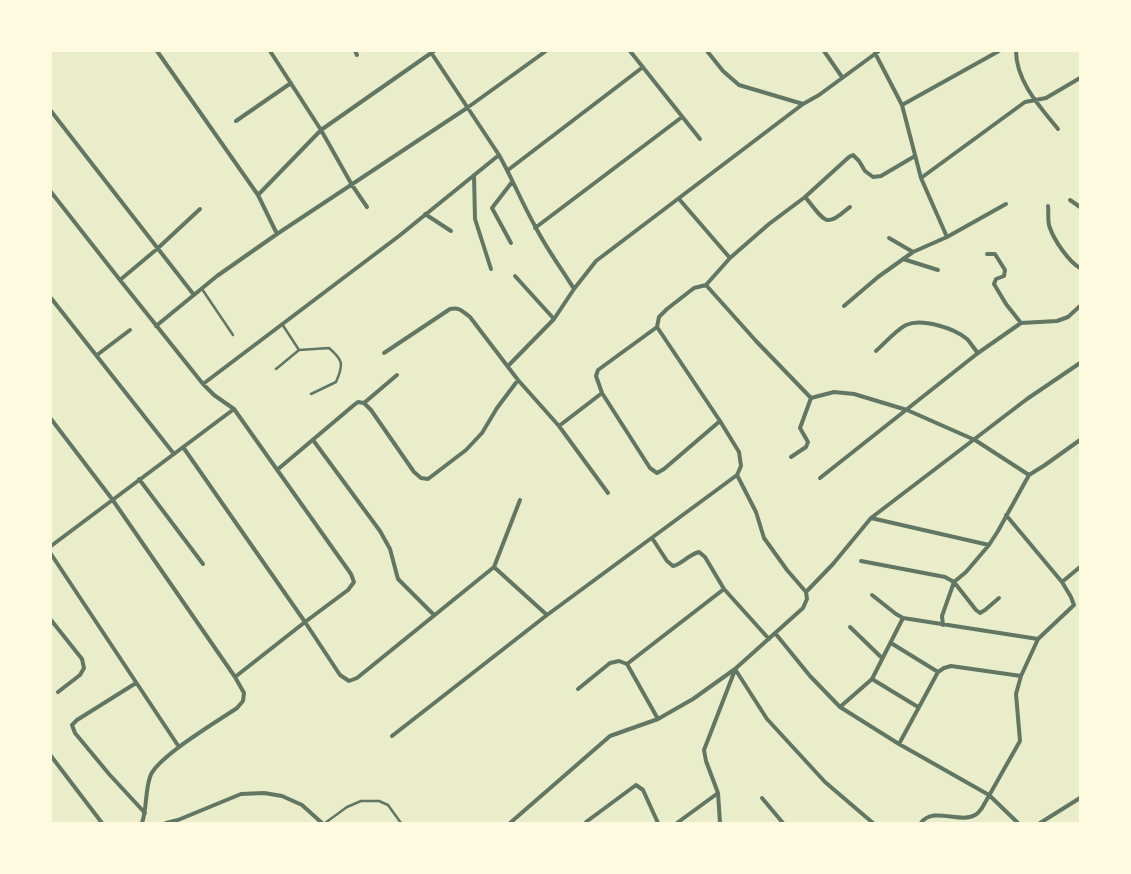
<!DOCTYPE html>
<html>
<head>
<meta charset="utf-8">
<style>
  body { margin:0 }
  #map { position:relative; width:1131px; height:874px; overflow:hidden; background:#e9edc9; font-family:Figtree,sans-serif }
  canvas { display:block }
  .frame { position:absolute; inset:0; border:52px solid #fefae0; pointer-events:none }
</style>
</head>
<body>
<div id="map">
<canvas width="1131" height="874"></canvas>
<div class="frame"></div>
</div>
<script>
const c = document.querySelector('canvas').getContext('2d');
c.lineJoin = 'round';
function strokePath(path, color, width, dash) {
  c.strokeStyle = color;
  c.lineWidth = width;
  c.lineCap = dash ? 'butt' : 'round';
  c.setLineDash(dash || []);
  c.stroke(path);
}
const service = new Path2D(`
  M 202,289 L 233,335
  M 299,350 L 329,348 C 343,360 344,364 336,382 L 311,394
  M 276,369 L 299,350 L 282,324
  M 325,823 L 347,807 L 361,801 L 379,801 L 388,805 L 401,823`);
const minor = new Path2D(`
  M 157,51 L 258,195 L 277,234
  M 270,51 L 321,130 L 352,185 L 367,207
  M 355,51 L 357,55
  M 430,51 L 499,155 C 512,178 522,203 535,226 C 546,248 561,268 574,289
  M 630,51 L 700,139
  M 707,51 L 723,71 L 739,85 L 803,104
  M 824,51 L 842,77
  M 1016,51 C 1016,81 1040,107 1058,129
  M 875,53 L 902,105 L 921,178 L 947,237
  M 902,105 L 999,51
  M 51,111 L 194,295
  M 236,121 L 291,83
  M 508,170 L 643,67
  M 474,175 L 475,219 L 491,269
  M 921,178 L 1025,102 L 1046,98 L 1080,78
  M 51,192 L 120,280 L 203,384 L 214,395 L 234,409 L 351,574 L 354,582 L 348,590 L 305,622 L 235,677
  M 258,195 L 321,130 L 434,51
  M 805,197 C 810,202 821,220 828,220 C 835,221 844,211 850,207
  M 679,199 L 730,258
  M 1070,200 L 1080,207
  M 1048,206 C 1049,213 1047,222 1050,228 C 1054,240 1069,262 1080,268
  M 425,214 L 451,231
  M 535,228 L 682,117
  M 889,238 L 913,252
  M 511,243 L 492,208 L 512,182
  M 987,254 L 995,254 L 1005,270 L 1004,276 L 996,279 L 994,284 L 1006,304 L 1021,323
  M 903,259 L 938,270
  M 515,276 L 554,319
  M 120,280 L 157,249 L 200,209
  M 706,285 L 756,341 L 811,398
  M 51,298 L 174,454
  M 844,306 L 878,277 L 913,252 L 947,237 L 1006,204
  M 156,326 L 217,276 L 277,234 L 467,108 L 546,51
  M 657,327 L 659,317 L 667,309 L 694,288 L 706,285 L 730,258 L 769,224 L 805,197 L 849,157 L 853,155 L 859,161 L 865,171 L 873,177 L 881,176 L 915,156
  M 657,327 L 598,370 L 596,376 L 602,393 L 650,468 L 657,473 L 664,469 L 720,421
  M 876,351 C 884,344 896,330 906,325 C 922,318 954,328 967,339 C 971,343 974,349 978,353
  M 384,353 L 450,309 C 460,307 462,311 470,317 L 518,380 L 559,426 L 608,493
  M 97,355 L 130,330
  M 508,366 L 554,319 L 574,289 L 596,261 L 803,104 L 819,95 L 879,51
  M 203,384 L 399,236 L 499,155
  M 811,398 L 834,392 L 854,394 L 907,410 L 975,440 L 1029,475
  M 364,403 L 371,410 L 414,472 L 421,478 L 428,479 L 466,450 L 482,433 L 497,408 L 518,380
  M 51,419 L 112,499 L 235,677 L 244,693 L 243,701 L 237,708 C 218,721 155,758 150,777 C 145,792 147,808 142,823
  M 559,426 L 602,393
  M 313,440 L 380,531 L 390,549 L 398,579 L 434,615
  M 183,447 L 305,622 L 340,675 L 349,681 L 357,678 L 494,567 L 520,500
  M 791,457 L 806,447 L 808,442 L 800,428 L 811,398
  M 277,470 L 354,405 L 358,402 L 364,403 L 397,375
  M 820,478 L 978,353 L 1021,323 L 1057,321 L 1068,317 L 1080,306
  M 139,479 L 203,564
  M 871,518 L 989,545
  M 652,538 L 667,561 L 673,566 C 682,564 688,555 699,552 L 705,557 L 724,589 L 769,639
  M 51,546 L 234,409
  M 51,554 L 179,747
  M 861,561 L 945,577 L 954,582 L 976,610 L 980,613 L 985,610 L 999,598
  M 494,567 L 547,615
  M 1062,582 L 1080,567
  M 806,592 L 833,564 L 871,518 L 1027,399 L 1080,363
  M 872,595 L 896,614 L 903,618 L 1038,639
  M 51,620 L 82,659 L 84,668 L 80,675 L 58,692
  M 943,625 L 942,616 L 954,582 L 966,572 L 989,545 L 998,531 L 1029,475 L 1045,465 L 1080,440
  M 850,627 L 882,658
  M 775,633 L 810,676 L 840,707 L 899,744 L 989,795 L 1018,823
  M 891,643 L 938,672
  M 627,664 L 724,589
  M 627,664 L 658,719
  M 735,669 L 767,719 L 825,782 L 873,823
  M 872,679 L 918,707
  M 136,683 L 77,720 L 72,725 L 75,733 L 109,774 L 145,813
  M 578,689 L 610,663 L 619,661 L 627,664
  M 840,707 L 872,679 L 903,618
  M 392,736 L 547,615 L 737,475 L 741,466 L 739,452 L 720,421 L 657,327
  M 899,744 L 938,672 L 944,668 L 951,666 L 1021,676
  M 51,756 L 102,823
  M 762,798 L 783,823
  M 586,822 L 636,785 L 643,790 L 658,823
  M 166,823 L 178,820 L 241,794 L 264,793 L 282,796 L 302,805 L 322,823
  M 510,823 L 610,736 L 658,719 L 693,699 L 735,669 L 803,608 L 807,599 L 806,592 L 787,570 L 764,538 L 756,512 L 737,475
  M 677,823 L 718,793
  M 720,823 L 718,793 L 706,761 L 704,750 L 735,670
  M 921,823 C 933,806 960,824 975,815 C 978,814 980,810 982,808 L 1020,741 L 1016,694 L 1021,676 L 1038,639 L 1074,605 L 1071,597 L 1062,582 L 1006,515
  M 1040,823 L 1080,798`);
strokePath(service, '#617663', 2.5);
strokePath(minor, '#617663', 4);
</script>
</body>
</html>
